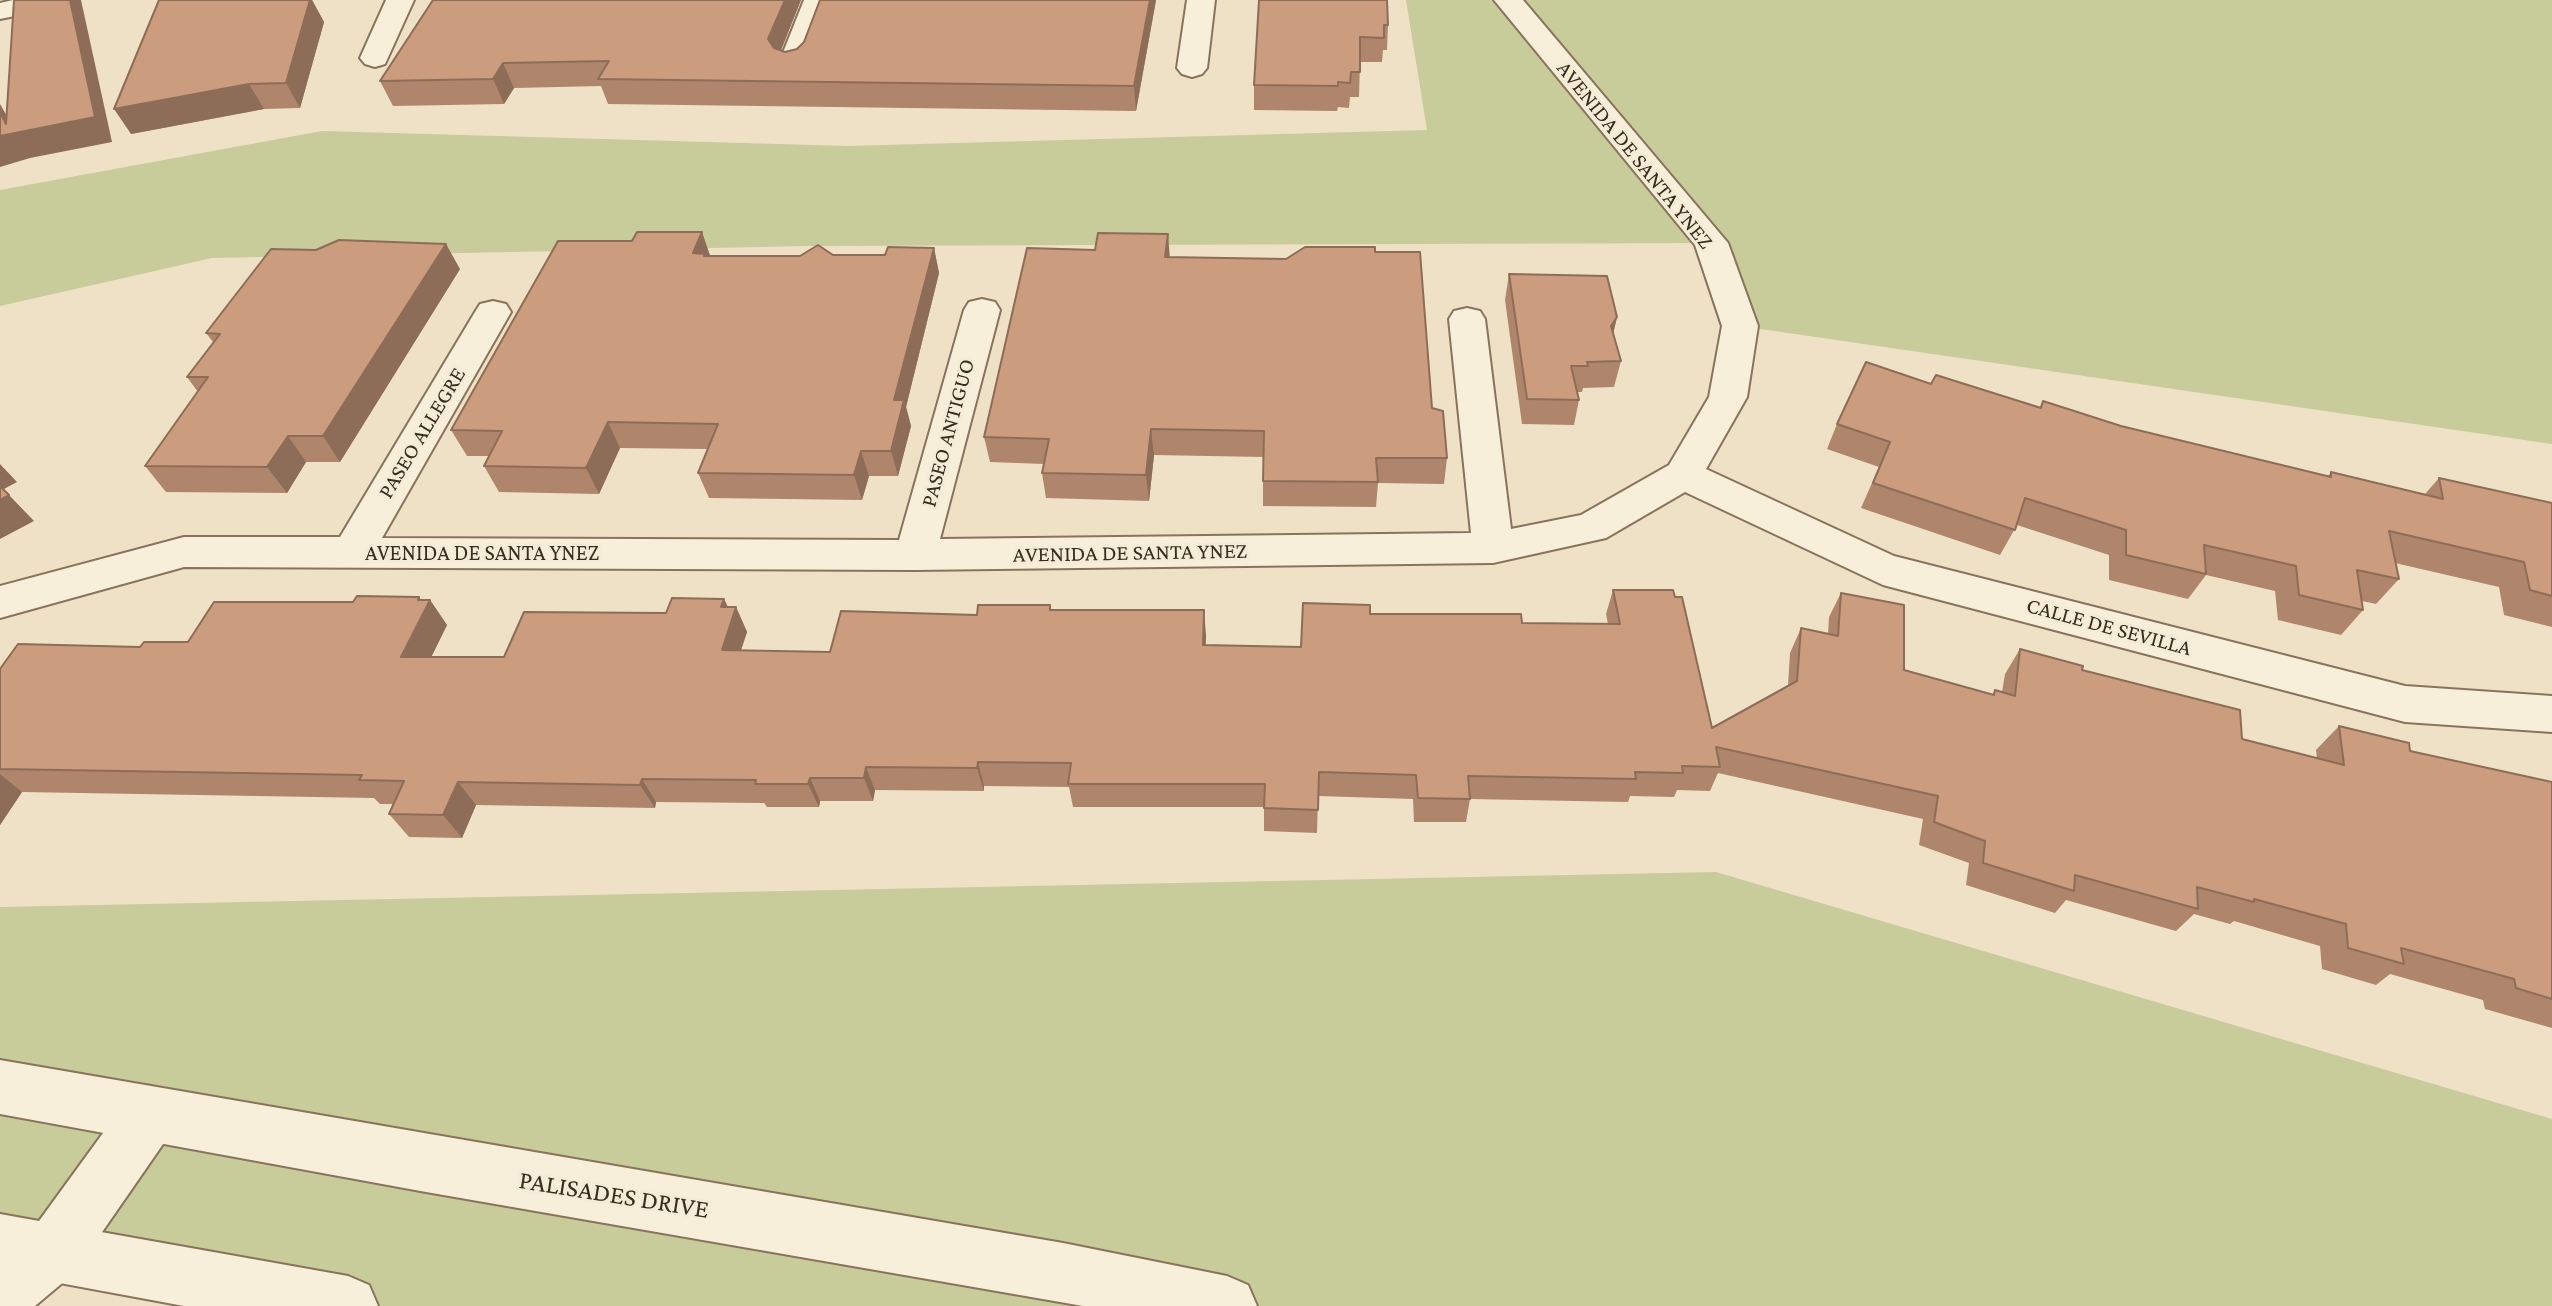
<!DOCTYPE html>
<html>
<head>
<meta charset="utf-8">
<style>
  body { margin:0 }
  canvas { display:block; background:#eee1c6 }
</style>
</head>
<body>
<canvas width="2552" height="1306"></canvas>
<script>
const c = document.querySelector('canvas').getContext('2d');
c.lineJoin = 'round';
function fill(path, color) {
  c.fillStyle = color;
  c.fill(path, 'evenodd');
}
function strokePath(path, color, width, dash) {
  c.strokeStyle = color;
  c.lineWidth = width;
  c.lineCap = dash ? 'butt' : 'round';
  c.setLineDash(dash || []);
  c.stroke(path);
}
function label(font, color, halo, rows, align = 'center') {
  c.font = font + ' "Crimson Pro",serif';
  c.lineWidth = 6;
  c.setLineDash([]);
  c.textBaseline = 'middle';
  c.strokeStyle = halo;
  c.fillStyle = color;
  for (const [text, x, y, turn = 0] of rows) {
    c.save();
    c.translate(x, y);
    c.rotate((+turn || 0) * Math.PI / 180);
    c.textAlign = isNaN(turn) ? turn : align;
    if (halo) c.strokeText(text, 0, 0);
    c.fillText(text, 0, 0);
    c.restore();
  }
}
const green = new Path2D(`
  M 1406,0 L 2552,0 L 2552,444 L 1740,326 L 1710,243 L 811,246 L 212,258 L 0,306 L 0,190 L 322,131 L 848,146 L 1427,130 Z
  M 1716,872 L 2552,1119 L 2552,1306 L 179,1306 L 168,1274 L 0,1243 L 0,907 Z`);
const minor = new Path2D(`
  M 13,0 L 68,0 L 64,6 L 0,19 L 0,3 Z
  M 386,0 L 414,0 L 385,64 L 375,67 L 365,64 L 360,58 Z
  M 804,0 L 832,0 L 808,65 L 803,71 L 793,74 L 783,71 L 778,65 Z
  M 1187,0 L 1215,0 L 1207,68 L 1202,74 L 1192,77 L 1182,74 L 1177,68 Z
  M 1494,0 L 1523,0 L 1728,243 L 1758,326 L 1747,397 L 1706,469 L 1894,556 L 2405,686 L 2552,696 L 2552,732 L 2405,722 L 1883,585 L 1685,492 L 1606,538 L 1493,563 L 915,570 L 184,567 L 0,618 L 0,586 L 184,537 L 340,537 L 475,312 L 480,304 L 493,301 L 506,304 L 511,312 L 382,538 L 899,540 L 964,310 L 969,302 L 982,299 L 995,302 L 1000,310 L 940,539 L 1471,533 L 1449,319 L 1454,311 L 1467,308 L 1480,311 L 1485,319 L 1511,529 L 1581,515 L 1669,465 L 1709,397 L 1722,326 L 1695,245 Z
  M 150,1088 L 170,1096 L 178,1115 L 170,1134 L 73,1274 L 35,1306 L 0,1306 L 0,1258 L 31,1232 L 130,1096 Z`);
const tertiary = new Path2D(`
  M 0,1060 L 1063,1243 L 1227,1276 L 1248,1285 L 1257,1306 L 1083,1306 L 426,1192 L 0,1114 Z
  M 0,1214 L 348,1276 L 369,1285 L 378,1306 L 184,1306 L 0,1272 Z`);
const wall = new Path2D(`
  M 159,0 L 312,0 L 324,22 L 300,108 L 264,109 L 131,134 Z
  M 801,0 L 781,51 L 785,52 L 1156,0 L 1136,111 L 608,104 L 601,86 L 514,88 L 504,104 L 393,106 L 380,81 Z
  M 1259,0 L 1388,25 L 1387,50 L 1383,50 L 1382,62 L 1360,62 L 1359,97 L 1350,97 L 1349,108 L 1338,107 L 1337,111 L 1254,110 L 1254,85 Z
  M 934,248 L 939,273 L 906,407 L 911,426 L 898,476 L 869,476 L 862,500 L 709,498 L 698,473 L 708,449 L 620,448 L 599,494 L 499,492 L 484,466 L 489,456 L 467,456 L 451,430 L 711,256 L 885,255 Z
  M 1375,252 L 1432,408 L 1447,458 L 1444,484 L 1378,483 L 1376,507 L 1263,506 L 1263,457 L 1154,455 L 1149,501 L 1046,498 L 1042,473 L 1044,464 L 990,462 L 984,437 L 1170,257 L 1286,259 Z
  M 460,269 L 340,462 L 306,462 L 287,493 L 166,492 L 145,466 L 198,392 L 187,377 L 213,342 L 206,333 Z
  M 1509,274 L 1617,317 L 1613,334 L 1621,361 L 1614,387 L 1583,388 L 1582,392 L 1577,392 L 1579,400 L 1574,425 L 1522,424 L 1505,300 Z
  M 1931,384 L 2039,408 L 2043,401 L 2121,426 L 2328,476 L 2331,472 L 2425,494 L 2439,478 L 2552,503 L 2552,627 L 2504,615 L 2499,587 L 2395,563 L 2399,579 L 2376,604 L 2362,601 L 2363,610 L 2341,635 L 2278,620 L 2275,591 L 2206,575 L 2188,599 L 2109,580 L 2109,555 L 2017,525 L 2000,555 L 1861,508 L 1879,467 L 1827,449 L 1837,424 Z
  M 1613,590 L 1712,728 L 1788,686 L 1790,653 L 1801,628 L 1828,634 L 1829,617 L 1841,593 L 1904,670 L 1992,695 L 1995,690 L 2002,692 L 2005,674 L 2020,649 L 2082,670 L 2242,739 L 2317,758 L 2316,750 L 2339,726 L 2410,751 L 2552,782 L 2552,1028 L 2485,1009 L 2483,1000 L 2390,974 L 2376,985 L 2322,969 L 2320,946 L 2234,921 L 2230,924 L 2194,914 L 2176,931 L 2066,900 L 2055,913 L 1966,885 L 1969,863 L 1919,845 L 1923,819 L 1718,773 L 1710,791 L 1677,790 L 1674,797 L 1630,796 L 1628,802 L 1470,799 L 1466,822 L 1414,822 L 1413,799 L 1318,796 L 1317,833 L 1264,831 L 1264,807 L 1073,807 L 1069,787 L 984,786 L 984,791 L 875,790 L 873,801 L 820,801 L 819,807 L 767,807 L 764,803 L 656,802 L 655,808 L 476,805 L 462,838 L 409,837 L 389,814 L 394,804 L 380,804 L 374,798 L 22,792 L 0,825 L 0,669 L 140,647 L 188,642 L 353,602 L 430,600 L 447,625 L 431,657 L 504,657 L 666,613 L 728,607 L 736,607 L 747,632 L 741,650 L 830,652 L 977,615 L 1051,610 L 1206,635 L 1206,645 L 1301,647 L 1370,614 L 1522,623 L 1608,624 L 1606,614 Z`);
const shadedWall = new Path2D(`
  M 70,0 L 81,0 L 112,142 L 30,158 L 0,167 L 0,136 L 6,124 L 0,112 L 0,104 L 16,132 Z
  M 310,0 L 312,0 L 324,22 L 300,108 L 286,83 Z
  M 785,0 L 801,0 L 775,64 L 768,39 Z
  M 1150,0 L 1156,0 L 1136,111 L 1134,86 Z
  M 503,63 L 514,88 L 504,104 L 493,79 Z
  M 249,84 L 264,109 L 131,134 L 114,109 Z
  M 702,232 L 711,258 L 693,253 Z
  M 1168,234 L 1170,260 L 1165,257 Z
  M 446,244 L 460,269 L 340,462 L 323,436 Z
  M 934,248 L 939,273 L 906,407 L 911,426 L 898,476 L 891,451 L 894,400 Z
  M 1617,317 L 1611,343 L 1611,326 Z
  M 608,422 L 620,448 L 599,494 L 586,468 Z
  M 1151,429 L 1154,455 L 1149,501 L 1146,475 Z
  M 288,436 L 306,462 L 287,493 L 267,467 Z
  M 861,451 L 869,476 L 862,500 L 854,475 Z
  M 0,464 L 17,482 L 2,490 L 0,488 Z
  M 9,495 L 34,521 L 0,539 L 0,500 Z
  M 419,597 L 426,607 L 430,600 L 447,625 L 419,682 L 401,657 Z
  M 724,599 L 733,617 L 736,607 L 747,632 L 733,674 L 722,650 L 721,607 Z
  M 1204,610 L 1206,635 L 1204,669 L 1203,645 Z
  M 978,762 L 984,786 L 984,791 L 977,768 Z
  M 866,767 L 875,790 L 873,801 L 864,778 Z
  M 0,774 L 22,792 L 0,825 Z
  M 810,778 L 820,801 L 819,807 L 808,784 Z
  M 642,779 L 656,802 L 655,808 L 640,785 Z
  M 458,782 L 476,805 L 462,838 L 443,815 Z`);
const building = new Path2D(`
  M 14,0 L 70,0 L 95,117 L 0,136 L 0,112 L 6,124 Z
  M 159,0 L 310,0 L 286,83 L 249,84 L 114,109 Z
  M 433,0 L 785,0 L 768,39 L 774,48 L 785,52 L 797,49 L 804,42 L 820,0 L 1150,0 L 1134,86 L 598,79 L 609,61 L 503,63 L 493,79 L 380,81 Z
  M 1259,0 L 1387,0 L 1388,25 L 1384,25 L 1384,38 L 1360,37 L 1360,72 L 1351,72 L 1350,83 L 1338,82 L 1338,86 L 1254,85 Z
  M 637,232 L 702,232 L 693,253 L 705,254 L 704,256 L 800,256 L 818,245 L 833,255 L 885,255 L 888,247 L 934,248 L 894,400 L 904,400 L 891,451 L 861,451 L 854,475 L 698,473 L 718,424 L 608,422 L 586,468 L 484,466 L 502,431 L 451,430 L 558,241 L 632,241 Z
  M 1098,233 L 1168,234 L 1165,257 L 1286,259 L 1305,247 L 1375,247 L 1375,252 L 1420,252 L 1432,408 L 1443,411 L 1447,458 L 1376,458 L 1378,482 L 1263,481 L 1264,431 L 1151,429 L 1146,475 L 1042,473 L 1049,439 L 984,437 L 1027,248 L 1095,250 Z
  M 339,240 L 446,244 L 323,436 L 288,436 L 267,467 L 145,466 L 208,377 L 187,377 L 220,334 L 206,333 L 271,249 L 316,250 Z
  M 1509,274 L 1607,276 L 1617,317 L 1611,326 L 1621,361 L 1587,362 L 1588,366 L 1571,366 L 1579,400 L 1527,399 Z
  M 1866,362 L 1931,384 L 1936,375 L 2041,408 L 2043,401 L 2121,426 L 2331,477 L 2331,472 L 2443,499 L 2439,478 L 2552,503 L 2552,596 L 2530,590 L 2524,562 L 2389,531 L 2399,579 L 2357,570 L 2363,610 L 2299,595 L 2296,566 L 2204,545 L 2206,574 L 2126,555 L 2126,530 L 2025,498 L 2015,530 L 1873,483 L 1890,442 L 1837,424 Z
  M 0,486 L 9,495 L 0,500 Z
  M 1613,590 L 1673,590 L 1675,597 L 1682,597 L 1712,728 L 1797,681 L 1801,628 L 1838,636 L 1841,593 L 1904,605 L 1904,670 L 1994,695 L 1995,690 L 2015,696 L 2020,649 L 2083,666 L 2082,670 L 2240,710 L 2242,739 L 2344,765 L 2339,726 L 2409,743 L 2410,751 L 2552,782 L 2552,999 L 2516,988 L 2514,979 L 2401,948 L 2404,964 L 2348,948 L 2346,924 L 2254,899 L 2254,902 L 2197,887 L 2198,909 L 2075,875 L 2074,891 L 1983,863 L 1985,841 L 1934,822 L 1938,796 L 1716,747 L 1720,767 L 1682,766 L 1683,773 L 1635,772 L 1636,779 L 1468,776 L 1470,799 L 1418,798 L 1416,775 L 1319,772 L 1318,810 L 1264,808 L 1265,784 L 1068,784 L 1071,763 L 978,762 L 977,768 L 866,767 L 864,778 L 810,778 L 808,784 L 755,784 L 756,780 L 642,779 L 640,785 L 458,782 L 443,815 L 389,814 L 404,781 L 359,780 L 362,775 L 0,769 L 0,669 L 18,644 L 140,647 L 144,642 L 188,642 L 214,602 L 353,602 L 357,596 L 419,597 L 418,600 L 430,600 L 401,657 L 504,657 L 524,612 L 666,613 L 672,598 L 724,599 L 721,607 L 736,607 L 722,650 L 830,652 L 841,611 L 977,615 L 978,605 L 1050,605 L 1050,610 L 1204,610 L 1203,645 L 1301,647 L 1303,603 L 1370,605 L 1370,614 L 1521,614 L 1522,623 L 1620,624 Z`);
const streetNames = [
  ["AVENIDA DE SANTA YNEZ",1635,155,51],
  ["PASEO ALLEGRE",422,433,-59],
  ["PASEO ANTIGUO",948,433,-75],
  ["AVENIDA DE SANTA YNEZ",482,553],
  ["AVENIDA DE SANTA YNEZ",1130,553,-1],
  ["CALLE DE SEVILLA",2109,627,15]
];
const nearStreetnames = [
  ["PALISADES DRIVE",614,1195,9]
];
fill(green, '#c7cc9a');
strokePath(minor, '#89735c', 4);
strokePath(tertiary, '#89735c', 4);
fill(minor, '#f8efda');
fill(tertiary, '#f8efda');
fill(wall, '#af866c');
fill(shadedWall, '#8e6d58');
fill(building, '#cb9c7d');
strokePath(building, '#8e6d58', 2);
label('22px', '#392c20', '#f5ecd6', streetNames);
label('26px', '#392c20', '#f5ecd6', nearStreetnames);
</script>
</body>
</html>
